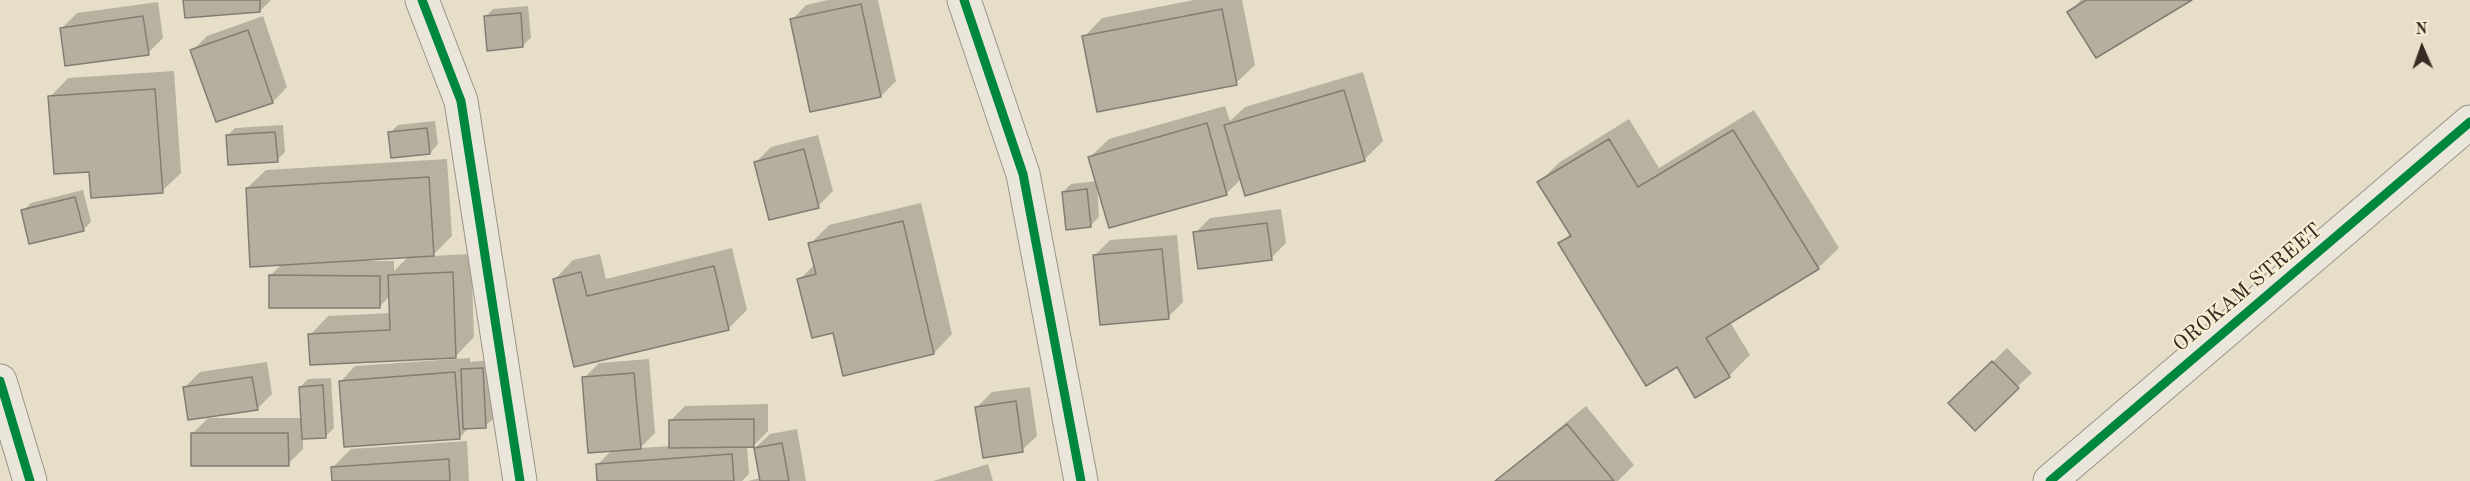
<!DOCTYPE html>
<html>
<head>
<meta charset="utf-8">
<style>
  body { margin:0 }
  #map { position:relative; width:2470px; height:481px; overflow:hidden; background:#e6dec9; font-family:"Old Standard TT",serif }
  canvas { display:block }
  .north { position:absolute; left:2392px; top:18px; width:60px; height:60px; -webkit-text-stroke:4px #f7edd3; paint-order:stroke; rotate:358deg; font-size:16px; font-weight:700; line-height:24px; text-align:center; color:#372b24 }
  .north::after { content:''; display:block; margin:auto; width:21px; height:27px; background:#372b24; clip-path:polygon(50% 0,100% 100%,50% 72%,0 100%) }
</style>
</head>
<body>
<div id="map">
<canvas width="2470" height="481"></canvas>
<div class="north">N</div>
</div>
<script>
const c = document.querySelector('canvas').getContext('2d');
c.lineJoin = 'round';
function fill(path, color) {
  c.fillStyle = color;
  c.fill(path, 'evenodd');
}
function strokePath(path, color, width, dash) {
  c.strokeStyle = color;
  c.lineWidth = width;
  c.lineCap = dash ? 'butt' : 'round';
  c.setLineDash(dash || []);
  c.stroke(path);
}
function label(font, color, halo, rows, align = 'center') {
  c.font = font + ' "Old Standard TT",serif';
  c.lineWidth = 4.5;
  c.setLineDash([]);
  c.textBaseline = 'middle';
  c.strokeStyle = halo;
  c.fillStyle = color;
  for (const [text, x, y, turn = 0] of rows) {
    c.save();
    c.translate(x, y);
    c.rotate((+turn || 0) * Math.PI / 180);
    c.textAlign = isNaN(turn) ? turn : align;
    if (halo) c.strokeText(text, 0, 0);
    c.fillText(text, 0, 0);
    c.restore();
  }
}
const shadow = new Path2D(`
  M 185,0 L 271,0 L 260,11 Z
  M 828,0 L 878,0 L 896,81 L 881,96 L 792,20 L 806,5 Z
  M 1194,0 L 1242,0 L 1255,65 L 1236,83 L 1084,37 L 1102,18 Z
  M 2081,0 L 2190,0 L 2069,12 Z
  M 158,2 L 163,38 L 148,53 L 62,28 L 77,13 Z
  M 528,6 L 531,38 L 522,46 L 485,17 L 493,9 Z
  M 263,16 L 287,87 L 273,102 L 217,120 L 192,51 L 207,36 Z
  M 174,71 L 181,173 L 162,191 L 91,170 L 50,97 L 68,78 Z
  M 1363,72 L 1383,141 L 1364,160 L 1241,179 L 1227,193 L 1110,227 L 1097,181 L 1099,217 L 1091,225 L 1063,192 L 1071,184 L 1097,181 L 1090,157 L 1109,139 L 1225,106 L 1230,121 L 1245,107 Z
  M 1754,110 L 1839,248 L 1818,268 L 1730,322 L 1750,355 L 1729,376 L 1696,396 L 1677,365 L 1560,244 L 1571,233 L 1539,182 L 1560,162 L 1629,119 L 1659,168 Z
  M 435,121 L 438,144 L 430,153 L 390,133 L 398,125 Z
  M 283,125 L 285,152 L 277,160 L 227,136 L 235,128 Z
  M 818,135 L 833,191 L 818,206 L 756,162 L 771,147 Z
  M 447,159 L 452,236 L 432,256 L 471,254 L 474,337 L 456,356 L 310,335 L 328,316 L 391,313 L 390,296 L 379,307 L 270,276 L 283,263 L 247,188 L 266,170 ZM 409,256 L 394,271 L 394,261 L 365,261 L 365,259 Z
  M 83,190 L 91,222 L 83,230 L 23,211 L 31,203 Z
  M 921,203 L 952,334 L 934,353 L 799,280 L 815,264 L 810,244 L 829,225 Z
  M 1281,209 L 1286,243 L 1271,258 L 1195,233 L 1210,218 Z
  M 1177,235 L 1183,302 L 1168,317 L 1095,255 L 1110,240 Z
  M 732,248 L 747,310 L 729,328 L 575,366 L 555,279 L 573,260 L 600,254 L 606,279 Z
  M 2007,348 L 2032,373 L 2017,387 L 1965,389 Z
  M 470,358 L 470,362 L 491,360 L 494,418 L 485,426 L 470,427 L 459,438 L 341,381 L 355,366 Z
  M 649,359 L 655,433 L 640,448 L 671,446 L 670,421 L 685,406 L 768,404 L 768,431 L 753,446 L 747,446 L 749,474 L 742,481 L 598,481 L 597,465 L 612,450 L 584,378 L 599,363 Z
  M 267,362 L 272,394 L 257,409 L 185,387 L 200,372 Z
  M 331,378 L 334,428 L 326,436 L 303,438 L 303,449 L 288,464 L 193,433 L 208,418 L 302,418 L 300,387 L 308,379 Z
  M 1030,387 L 1037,436 L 1022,450 L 977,407 L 992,392 Z
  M 1586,406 L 1634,465 L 1618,481 L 1495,481 Z
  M 797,429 L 806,481 L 748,481 L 761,478 L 755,448 L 770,434 Z
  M 467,441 L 469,481 L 333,481 L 332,468 L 351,449 Z
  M 988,464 L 993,481 L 933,481 Z`);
const building = new Path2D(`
  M 183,0 L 260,0 L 260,12 L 185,18 Z
  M 2086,0 L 2192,0 L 2096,58 L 2067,12 Z
  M 861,4 L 881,97 L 810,112 L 790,19 Z
  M 1222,9 L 1237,85 L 1097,112 L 1082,36 Z
  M 521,13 L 523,47 L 487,51 L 484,16 Z
  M 143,16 L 149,55 L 65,66 L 60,28 Z
  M 248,30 L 273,103 L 216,122 L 190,50 Z
  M 155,89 L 163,193 L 91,198 L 89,172 L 54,174 L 48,96 Z
  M 1344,90 L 1365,161 L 1245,196 L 1224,125 Z
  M 1207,123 L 1227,195 L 1109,228 L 1088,157 Z
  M 427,128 L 430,154 L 391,158 L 388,132 Z
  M 1733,130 L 1819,269 L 1706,338 L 1730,377 L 1695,398 L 1677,367 L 1646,386 L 1558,243 L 1571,236 L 1537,182 L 1609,139 L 1638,187 Z
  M 275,132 L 278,162 L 228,165 L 226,135 Z
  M 804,149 L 819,208 L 769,220 L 754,162 Z
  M 429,177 L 434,256 L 250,267 L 246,188 Z
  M 1087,189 L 1091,227 L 1066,230 L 1062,192 Z
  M 75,197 L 84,231 L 29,244 L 21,210 Z
  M 903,221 L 934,354 L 843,376 L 833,333 L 812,338 L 797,279 L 816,274 L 808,243 Z
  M 1267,223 L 1272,260 L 1198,269 L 1193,232 Z
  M 1162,249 L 1169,319 L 1100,325 L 1093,255 Z
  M 714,266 L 729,330 L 574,367 L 553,279 L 581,272 L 587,296 Z
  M 453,272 L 456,358 L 310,365 L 308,334 L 390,330 L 388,275 Z
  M 269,275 L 380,276 L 380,308 L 269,308 Z
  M 1992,361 L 2019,388 L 1975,431 L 1948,403 Z
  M 483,368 L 486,428 L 463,429 L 461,369 Z
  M 455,372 L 460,439 L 344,447 L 339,381 Z
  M 634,373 L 641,449 L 588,453 L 582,377 Z
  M 252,377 L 258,410 L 188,420 L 183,387 Z
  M 323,385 L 326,438 L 302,439 L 299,387 Z
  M 1016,401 L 1023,452 L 983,458 L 975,407 Z
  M 754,419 L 754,447 L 669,448 L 669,420 Z
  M 1567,424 L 1614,481 L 1495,481 Z
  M 191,433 L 288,433 L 289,466 L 191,466 Z
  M 782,443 L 789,481 L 760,481 L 754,448 Z
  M 732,454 L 734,481 L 597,481 L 596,464 Z
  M 449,459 L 450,481 L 332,481 L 331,467 Z`);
const street = new Path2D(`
  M 422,0 L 461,101 L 520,481
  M 964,0 L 1023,174 L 1081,481
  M 0,381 L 30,481
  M 2050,481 L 2470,122`);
const cycleway = new Path2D(`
  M 422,0 L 461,101 L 520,481
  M 964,0 L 1023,174 L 1081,481
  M 0,381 L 30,481
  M 2050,481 L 2470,122`);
const streetNames = [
  ["OROKAM STREET",2248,288,-40]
];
fill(shadow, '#0003');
fill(building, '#b5afa0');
strokePath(building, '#827d72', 1.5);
strokePath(street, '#9b9488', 35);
strokePath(street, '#eae6dc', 33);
strokePath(cycleway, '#00873e', 9);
label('21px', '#372b24', '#f7edd3', streetNames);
</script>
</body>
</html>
